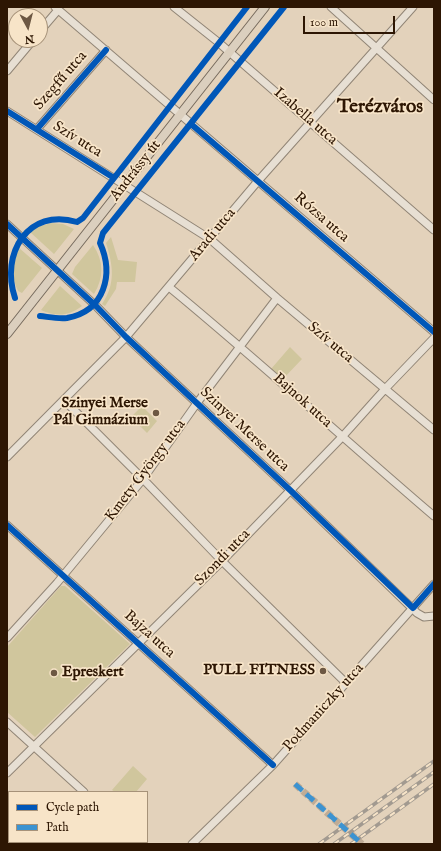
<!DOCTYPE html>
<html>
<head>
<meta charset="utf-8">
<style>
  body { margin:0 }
  #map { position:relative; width:441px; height:851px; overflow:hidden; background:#e3d2bb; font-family:"IM FELL English",serif }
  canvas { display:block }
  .frame { position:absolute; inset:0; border:8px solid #2d1603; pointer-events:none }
  .legend { position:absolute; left:8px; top:791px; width:140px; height:52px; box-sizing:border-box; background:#f7e4c8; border:1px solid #a69279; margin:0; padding:5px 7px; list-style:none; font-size:12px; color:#2d1603 }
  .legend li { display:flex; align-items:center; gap:8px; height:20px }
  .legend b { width:20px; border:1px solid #a69279 }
  .north { position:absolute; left:8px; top:8px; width:40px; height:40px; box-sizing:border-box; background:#f7e4c8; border:1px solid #a69279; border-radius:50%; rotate:173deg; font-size:11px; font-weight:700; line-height:16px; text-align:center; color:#2d1603 }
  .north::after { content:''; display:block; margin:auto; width:14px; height:18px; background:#6d5843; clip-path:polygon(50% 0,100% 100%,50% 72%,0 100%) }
  .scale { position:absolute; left:303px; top:16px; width:92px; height:18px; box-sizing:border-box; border:2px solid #2d1603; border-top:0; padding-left:5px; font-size:12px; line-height:14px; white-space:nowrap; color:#2d1603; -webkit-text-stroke:3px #f7e4c8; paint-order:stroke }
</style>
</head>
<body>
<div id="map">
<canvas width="441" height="851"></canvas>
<div class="frame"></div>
<ul class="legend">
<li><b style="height:5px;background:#0057b8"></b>Cycle path</li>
<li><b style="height:5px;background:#3c93d1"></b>Path</li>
</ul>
<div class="north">N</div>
<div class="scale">100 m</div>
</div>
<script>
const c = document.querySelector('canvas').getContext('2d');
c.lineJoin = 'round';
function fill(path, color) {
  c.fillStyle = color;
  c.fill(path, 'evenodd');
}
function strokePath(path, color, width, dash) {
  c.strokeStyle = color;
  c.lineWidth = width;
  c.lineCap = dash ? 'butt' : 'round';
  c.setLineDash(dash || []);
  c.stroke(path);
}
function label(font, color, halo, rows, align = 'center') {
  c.font = font + ' "IM FELL English",serif';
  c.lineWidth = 3.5;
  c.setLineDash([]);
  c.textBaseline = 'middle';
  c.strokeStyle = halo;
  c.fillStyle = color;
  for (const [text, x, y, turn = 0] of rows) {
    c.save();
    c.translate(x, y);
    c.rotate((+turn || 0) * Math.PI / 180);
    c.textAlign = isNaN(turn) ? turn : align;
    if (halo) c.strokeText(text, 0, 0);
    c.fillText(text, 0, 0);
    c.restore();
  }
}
const green = new Path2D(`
  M 51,223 L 63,224 L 74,229 L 54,254 L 30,232 L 40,226 Z
  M 111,237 L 118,260 L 137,262 L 135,282 L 117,282 L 116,289 L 105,306 L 102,304 C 116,284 113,265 106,243 Z
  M 93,245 C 104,261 104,278 94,294 L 72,274 L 75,267 Z
  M 18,247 L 42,268 L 22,293 L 18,291 C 11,276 11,262 18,247 Z
  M 60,286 L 82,306 C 69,316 56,317 41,310 Z
  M 290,347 L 302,359 L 283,379 L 271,369 Z
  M 142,406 L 157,421 L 147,433 L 131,417 Z
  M 61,586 L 65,586 L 130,644 L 35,737 L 7,712 L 7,647 Z
  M 133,766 L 147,779 L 136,792 L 115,792 L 112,790 Z`);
const minorTunnel = new Path2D(`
  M 295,784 L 362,844`);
const minor = new Path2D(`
  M 55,7 L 434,332
  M 174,7 L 218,42 L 434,230
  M 331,7 L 434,100
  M 40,31 L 58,10
  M 7,71 L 33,40
  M 7,111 L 210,239 L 277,298 L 434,430
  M 37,129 L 106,50
  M 7,224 L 97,307 L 126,337 L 290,490 L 417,613 L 424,617 L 434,616
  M 169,287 C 259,361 345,440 434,516
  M 64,400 L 143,479 L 222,561 L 346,683
  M 7,457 L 126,337 L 258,181 L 413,7
  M 7,525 L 273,765
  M 7,638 L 57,583 L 143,479 L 197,403 L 277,298
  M 7,722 L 84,792
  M 7,773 L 222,561 L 342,437 L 385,389 L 434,338
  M 139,842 L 141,844
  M 192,844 L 273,765 L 434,584`);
const major = new Path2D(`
  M 7,334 L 265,7`);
const rail = new Path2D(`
  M 319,844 L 434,761
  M 334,844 L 434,772
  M 351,844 L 434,784`);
const quiet = new Path2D(`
  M 295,784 L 362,844`);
const cycleway = new Path2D(`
  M 7,111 L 114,178
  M 191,124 L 434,332
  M 37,129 L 106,50
  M 7,224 L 97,307 L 126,337 L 290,490 L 413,608 L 434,584
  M 15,298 C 0,254 28,207 77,222 L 83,218 L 247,7
  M 40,316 C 49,317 58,319 67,318 C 105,311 114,274 100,243 L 103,233 L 284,7
  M 7,525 L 273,765`);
const markers = [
  [156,413,4,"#6d5843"],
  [323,671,4,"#6d5843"],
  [54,673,4,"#6d5843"]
];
const streetNames = [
  ["Szegfű utca",61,81,-49],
  ["Izabella utca",305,117,41],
  ["Szív utca",77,140,32],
  ["Andrássy út",136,171,-52],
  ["Rózsa utca",321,218,41],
  ["Aradi utca",213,235,-50],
  ["Szív utca",330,343,40],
  ["Bajnok utca",302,401,42],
  ["Szinyei Merse utca",244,430,43],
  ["Kmety György utca",146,471,-53],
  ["Szondi utca",223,558,-46],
  ["Bajza utca",149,635,42],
  ["Podmaniczky utca",324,708,-48]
];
const poiNames = [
  ["Szinyei Merse",148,404],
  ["Pál Gimnázium",148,421],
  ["PULL FITNESS",315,671],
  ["Epreskert",62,673,"left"]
];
const districtNames = [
  ["Terézváros",380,108]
];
fill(green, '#d0c69d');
strokePath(minorTunnel, '#bfac96', 7, [7, 3.5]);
strokePath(minor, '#918576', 9);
strokePath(major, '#776b5e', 10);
strokePath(minor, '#e7dfd3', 7);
strokePath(major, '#dbcfbe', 8);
strokePath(rail, '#a29a90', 3.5);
strokePath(rail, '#f7e4c8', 2, [6]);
strokePath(quiet, '#3c93d1', 5, [10, 5]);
strokePath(cycleway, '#0057b8', 6);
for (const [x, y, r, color] of markers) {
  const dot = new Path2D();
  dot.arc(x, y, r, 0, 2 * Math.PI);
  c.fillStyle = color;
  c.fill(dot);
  strokePath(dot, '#f7e4c8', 1.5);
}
label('15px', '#2d1603', '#f7e4c8', streetNames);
label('bold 15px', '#2d1603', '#f7e4c8', poiNames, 'right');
label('bold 19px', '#2d1603', '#f7e4c8', districtNames);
</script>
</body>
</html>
